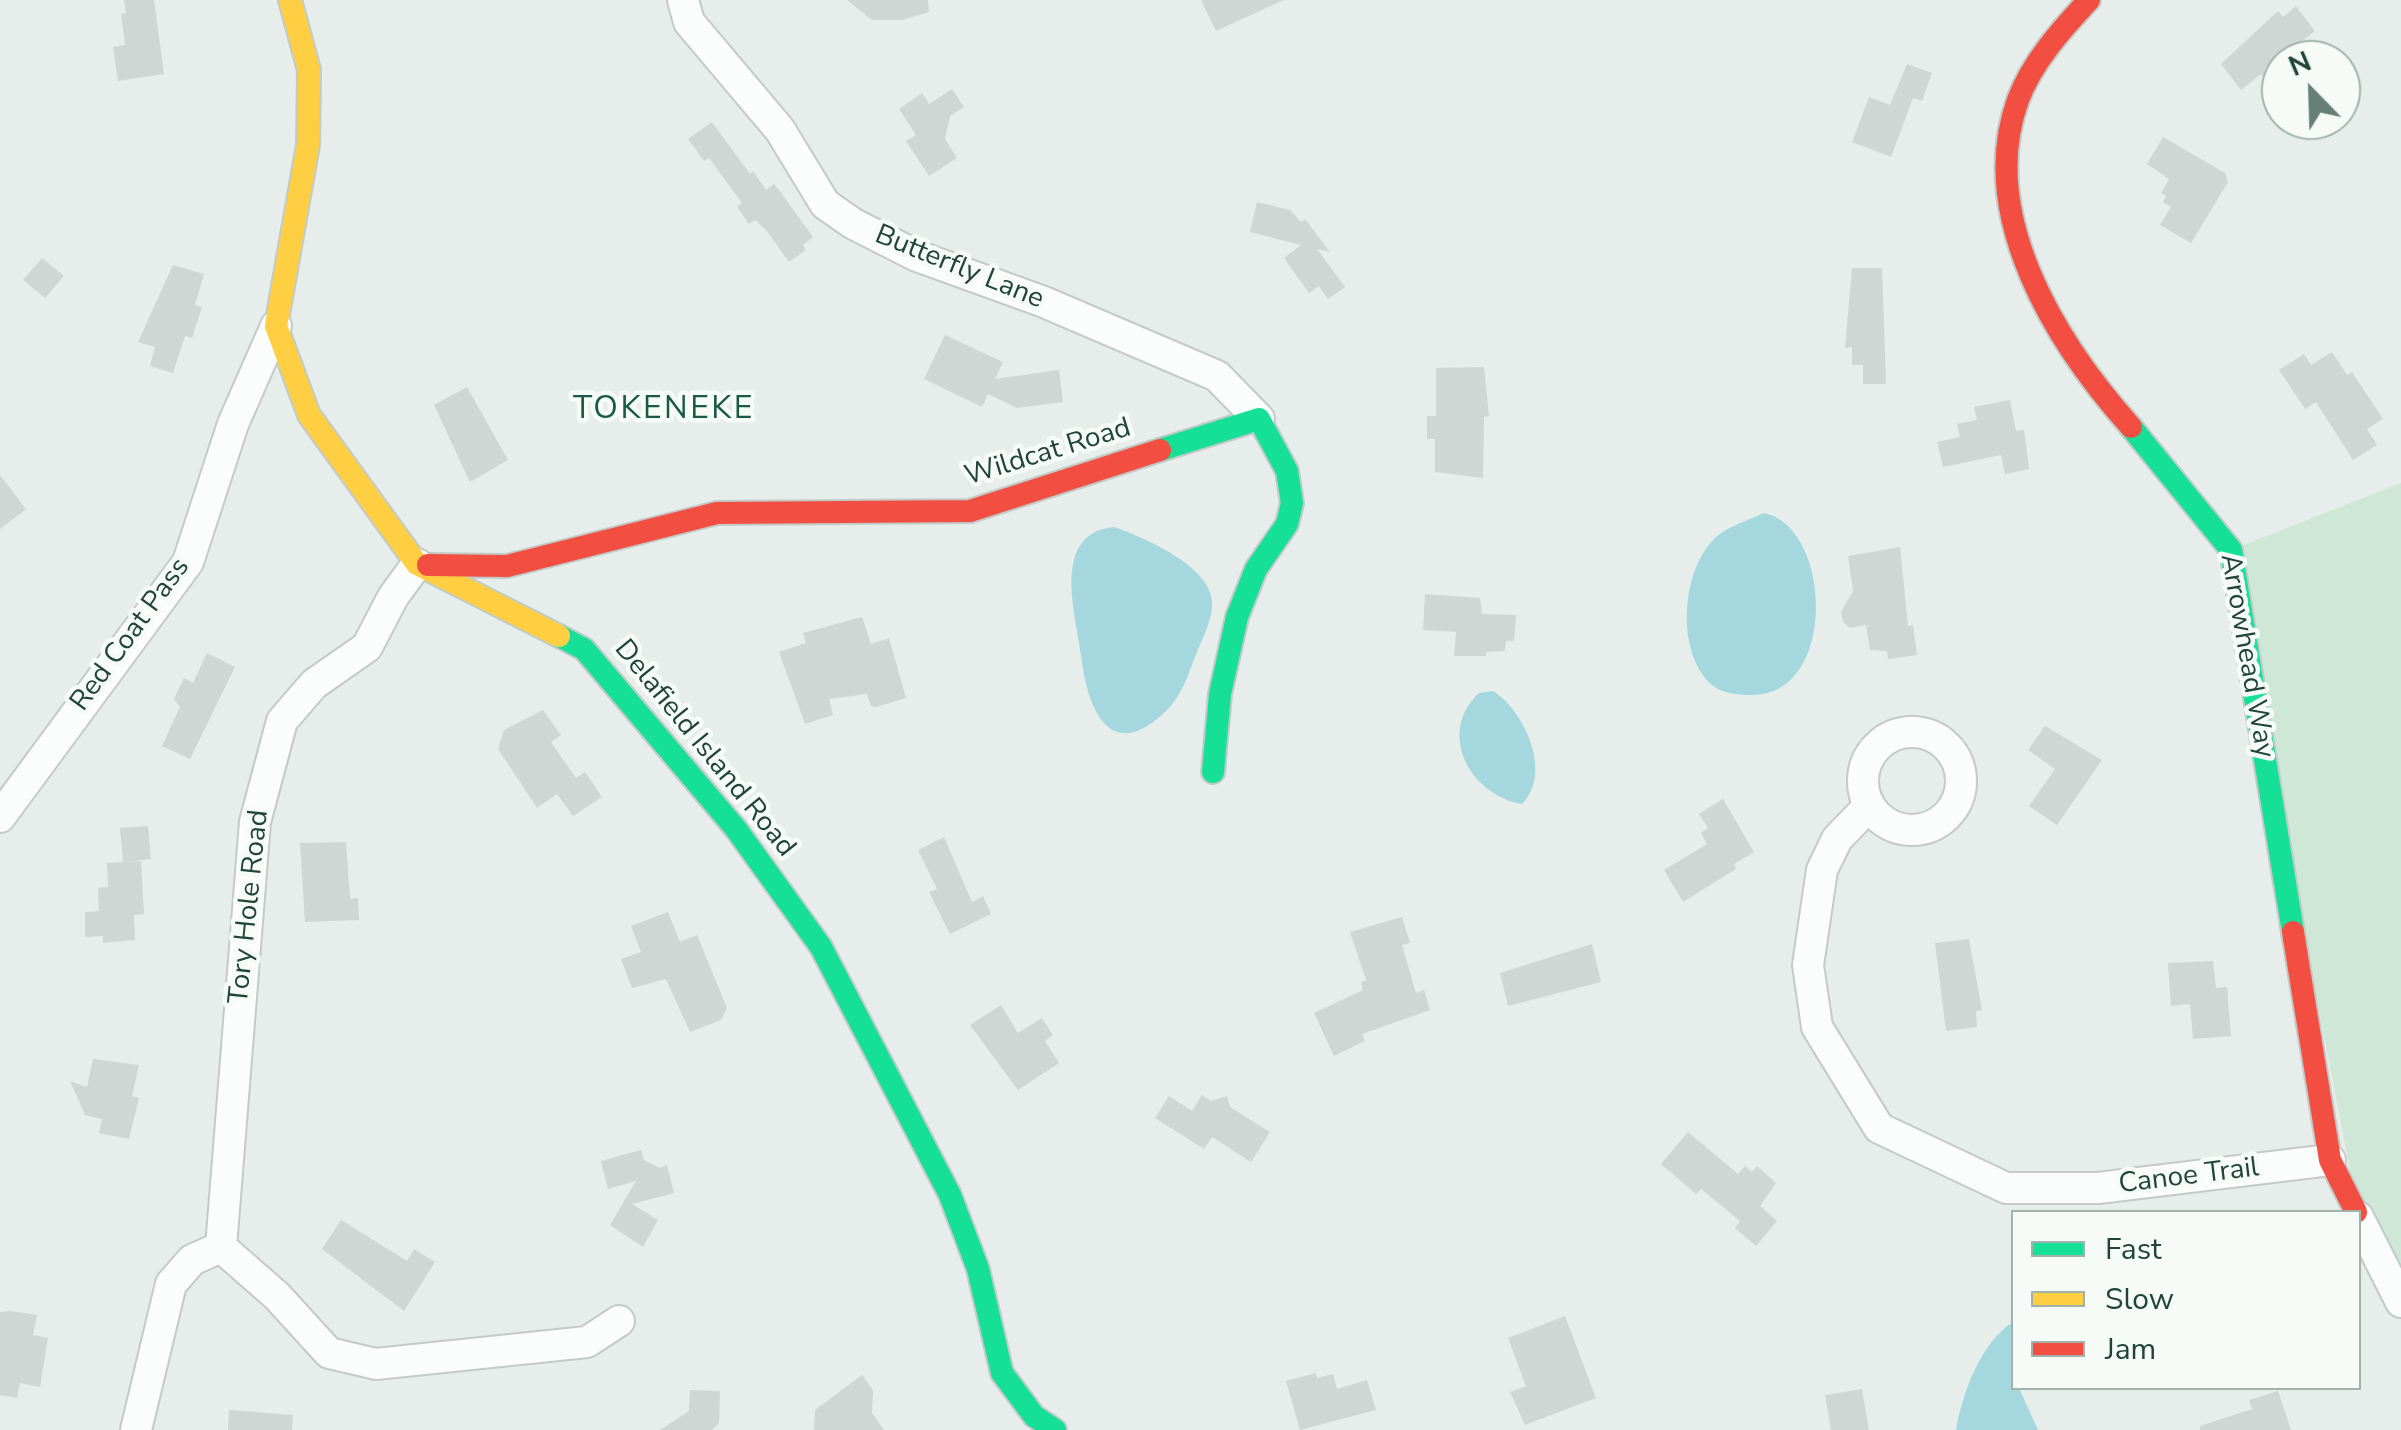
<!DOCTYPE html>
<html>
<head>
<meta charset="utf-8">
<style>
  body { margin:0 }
  #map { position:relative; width:2401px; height:1430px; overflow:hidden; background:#e7edea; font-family:"Nunito Sans",sans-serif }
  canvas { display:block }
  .legend { position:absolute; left:2011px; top:1210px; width:350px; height:180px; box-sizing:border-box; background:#f6fbf8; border:2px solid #a1b2ac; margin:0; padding:12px 18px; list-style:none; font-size:30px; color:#214439 }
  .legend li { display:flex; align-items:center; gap:20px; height:50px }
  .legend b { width:50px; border:2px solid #a1b2ac }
  .north { position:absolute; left:2261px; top:40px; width:100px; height:100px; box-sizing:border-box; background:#f6fbf8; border:2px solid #a1b2ac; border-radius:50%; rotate:337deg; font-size:28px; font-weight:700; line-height:40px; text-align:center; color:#214439 }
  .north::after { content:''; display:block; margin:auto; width:35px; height:45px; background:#667f77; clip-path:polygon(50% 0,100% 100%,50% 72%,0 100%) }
</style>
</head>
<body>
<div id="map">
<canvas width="2401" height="1430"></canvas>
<ul class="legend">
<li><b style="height:12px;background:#16e098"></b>Fast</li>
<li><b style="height:12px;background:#ffcf43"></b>Slow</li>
<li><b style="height:12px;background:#f24e42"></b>Jam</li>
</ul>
<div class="north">N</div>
</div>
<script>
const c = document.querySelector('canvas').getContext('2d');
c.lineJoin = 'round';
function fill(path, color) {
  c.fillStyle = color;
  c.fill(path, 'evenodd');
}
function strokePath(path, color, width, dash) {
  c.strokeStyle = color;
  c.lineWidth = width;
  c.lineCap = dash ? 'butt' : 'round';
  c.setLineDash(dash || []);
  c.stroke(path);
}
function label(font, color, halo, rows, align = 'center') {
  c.font = font + ' "Nunito Sans",sans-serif';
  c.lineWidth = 9;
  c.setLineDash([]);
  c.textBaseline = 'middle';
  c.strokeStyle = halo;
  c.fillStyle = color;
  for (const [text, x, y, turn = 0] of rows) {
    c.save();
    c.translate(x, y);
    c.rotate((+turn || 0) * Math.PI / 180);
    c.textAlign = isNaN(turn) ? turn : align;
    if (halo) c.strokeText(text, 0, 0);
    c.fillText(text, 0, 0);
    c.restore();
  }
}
const green = new Path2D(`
  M 2401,483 L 2401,1287 L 2359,1217 L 2231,550 Z`);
const water = new Path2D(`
  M 1764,513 C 1833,527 1839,700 1748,695 C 1735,694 1723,694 1712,685 C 1675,653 1681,569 1716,537 C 1729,526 1749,520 1764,513 Z
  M 1114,527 C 1143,537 1211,566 1212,602 C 1213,619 1203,637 1197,652 C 1188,674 1183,695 1165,712 C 1108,766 1087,706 1081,655 C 1076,615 1050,533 1114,527 Z
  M 1493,691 C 1525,711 1553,774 1522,804 C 1470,795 1436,733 1479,693 Z
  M 2013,1322 L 2014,1388 L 2019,1388 L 2038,1430 L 1956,1430 C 1962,1394 1981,1342 2013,1322 Z`);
const building = new Path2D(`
  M 124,0 L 154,0 L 164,74 L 118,81 L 113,47 L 125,45 L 121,14 L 126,13 Z
  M 847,0 L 928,0 L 929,12 L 902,20 L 872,20 Z
  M 1201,0 L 1284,0 L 1216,31 Z
  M 2296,6 L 2315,31 L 2301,42 L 2315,60 L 2281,60 L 2281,99 L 2261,74 L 2241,90 L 2221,64 L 2278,11 L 2283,17 Z
  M 1907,64 L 1932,73 L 1922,101 L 1913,98 L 1891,157 L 1852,142 L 1869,97 L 1890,105 Z
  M 952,89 L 964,107 L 950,116 L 945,139 L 957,158 L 929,176 L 906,141 L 916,135 L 899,109 L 922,93 L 929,104 Z
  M 712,122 L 750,174 L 753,171 L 766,190 L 774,184 L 779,190 L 813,237 L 803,245 L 806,250 L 789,262 L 767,231 L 755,220 L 749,224 L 737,207 L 742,203 L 709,158 L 704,161 L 688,139 Z
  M 2163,137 L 2225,173 L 2228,182 L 2191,243 L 2160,225 L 2171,207 L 2163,202 L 2166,196 L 2161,193 L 2169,179 L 2147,164 Z
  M 1257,202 L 1290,210 L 1301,222 L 1305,219 L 1330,252 L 1317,249 L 1345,287 L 1328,299 L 1319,286 L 1309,293 L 1284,258 L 1301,245 L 1250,232 Z
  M 42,258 L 64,276 L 45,298 L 23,280 Z
  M 173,265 L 204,274 L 195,305 L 202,307 L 192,338 L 185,336 L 173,373 L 150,366 L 155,347 L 138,342 Z
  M 1852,268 L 1882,268 L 1886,384 L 1863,384 L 1863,365 L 1852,365 L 1852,347 L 1845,348 Z
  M 945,335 L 1003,362 L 995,379 L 1059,370 L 1063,402 L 1017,408 L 988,394 L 982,407 L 924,379 Z
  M 2332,352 L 2347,375 L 2352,372 L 2383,419 L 2367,429 L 2377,445 L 2353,460 L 2316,402 L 2305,409 L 2279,370 L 2304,354 L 2311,365 Z
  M 1484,367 L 1489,416 L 1484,417 L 1483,478 L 1435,472 L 1435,439 L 1427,439 L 1427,416 L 1436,416 L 1436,368 Z
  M 467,387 L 508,460 L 470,482 L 434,405 Z
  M 2010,400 L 2016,431 L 2024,430 L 2029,469 L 2005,474 L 2001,455 L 1943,467 L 1937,442 L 1960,437 L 1957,424 L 1977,420 L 1974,407 Z
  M 0,475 L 26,509 L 0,529 Z
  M 1900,547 L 1908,626 L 1913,625 L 1917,655 L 1888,659 L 1887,651 L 1870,650 L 1866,625 L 1850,628 L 1843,622 L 1841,612 L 1853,591 L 1848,556 Z
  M 1425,594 L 1480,598 L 1482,614 L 1516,615 L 1514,641 L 1506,641 L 1505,651 L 1486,652 L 1486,656 L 1454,656 L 1456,632 L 1423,630 Z
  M 862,617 L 871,644 L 889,638 L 906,698 L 876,707 L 871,706 L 867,694 L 829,699 L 833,715 L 805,724 L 779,652 L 806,643 L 803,633 Z
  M 207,653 L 235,667 L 190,759 L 162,746 L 180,707 L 174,699 L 184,678 L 193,683 Z
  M 543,710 L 561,735 L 551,742 L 576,778 L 585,772 L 602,797 L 573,816 L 557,794 L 537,808 L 498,749 L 504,730 Z
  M 2045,726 L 2102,760 L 2057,825 L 2029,806 L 2055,769 L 2028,750 Z
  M 1723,799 L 1754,852 L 1734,864 L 1736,869 L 1683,902 L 1664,870 L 1707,844 L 1701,833 L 1708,828 L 1699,814 Z
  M 148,826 L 151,859 L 123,862 L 120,828 Z
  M 944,837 L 972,902 L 983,896 L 991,914 L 950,934 L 929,892 L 937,889 L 918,850 Z
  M 346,842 L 350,899 L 358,898 L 359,920 L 305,922 L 300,843 Z
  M 141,861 L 144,914 L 134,915 L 135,940 L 103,943 L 103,936 L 85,937 L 85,912 L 99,911 L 98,888 L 108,887 L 107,863 Z
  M 668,912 L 680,942 L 697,935 L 727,1008 L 721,1020 L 690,1032 L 666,979 L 632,988 L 621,959 L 641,952 L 631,926 Z
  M 1402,917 L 1410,943 L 1402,945 L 1416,993 L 1424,990 L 1430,1010 L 1362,1034 L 1365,1041 L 1334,1056 L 1314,1013 L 1363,990 L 1361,982 L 1366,980 L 1350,932 Z
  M 1969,939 L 1982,1010 L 1976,1011 L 1977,1027 L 1946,1031 L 1935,943 Z
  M 1592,944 L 1601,982 L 1508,1006 L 1500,973 Z
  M 2213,961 L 2216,988 L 2227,987 L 2231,1036 L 2193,1039 L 2190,1004 L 2171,1006 L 2168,963 Z
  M 1001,1005 L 1018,1033 L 1042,1018 L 1053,1035 L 1045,1041 L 1059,1063 L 1018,1090 L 970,1025 Z
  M 93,1059 L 139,1065 L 132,1096 L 139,1098 L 129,1139 L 99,1133 L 102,1119 L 85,1115 L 70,1081 L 87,1087 Z
  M 1202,1095 L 1211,1101 L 1227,1096 L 1230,1107 L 1270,1132 L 1251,1162 L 1212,1137 L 1204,1149 L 1155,1118 L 1169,1096 L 1192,1111 Z
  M 1688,1132 L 1738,1174 L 1745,1166 L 1752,1172 L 1757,1166 L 1776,1183 L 1760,1206 L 1777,1221 L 1756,1246 L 1735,1228 L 1740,1221 L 1701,1189 L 1696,1194 L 1661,1164 Z
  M 641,1150 L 644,1160 L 660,1168 L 667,1165 L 674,1193 L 632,1204 L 658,1220 L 643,1247 L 610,1225 L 636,1181 L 608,1189 L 601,1161 Z
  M 341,1220 L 407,1261 L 414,1249 L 435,1262 L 404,1311 L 322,1249 Z
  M 10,1311 L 37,1315 L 33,1335 L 48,1338 L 40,1387 L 20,1383 L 17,1398 L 0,1395 L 0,1312 Z
  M 1565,1316 L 1596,1398 L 1525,1425 L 1510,1392 L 1526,1386 L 1508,1338 Z
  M 1316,1373 L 1317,1378 L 1333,1374 L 1337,1389 L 1367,1380 L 1376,1410 L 1300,1430 L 1286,1381 Z
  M 862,1375 L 873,1390 L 872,1413 L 884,1430 L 814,1430 L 815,1410 Z
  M 1862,1389 L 1869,1430 L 1831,1430 L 1825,1395 Z
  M 690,1390 L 720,1391 L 719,1423 L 712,1430 L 660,1430 L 689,1411 Z
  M 2278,1391 L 2291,1430 L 2200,1430 L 2200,1426 L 2252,1409 L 2249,1400 Z
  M 229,1410 L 293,1415 L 292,1430 L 228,1430 Z`);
const street = new Path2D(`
  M 683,0 L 689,22 L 780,130 L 825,204 L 852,223 L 917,256 L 1044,302 L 1217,376 L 1259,419
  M1863 781a49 49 0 1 1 98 0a49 49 0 1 1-98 0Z
  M 1869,806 L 1837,839 L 1822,870 L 1808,965 L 1817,1027 L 1879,1128 L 2006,1188 L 2098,1188 L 2330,1160
  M 0,817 L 188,562 L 233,424 L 276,326
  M 2358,1217 L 2401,1302
  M 221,1247 L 277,1296 L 329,1353 L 376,1364 L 587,1342 L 619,1321
  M 136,1430 L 171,1284 L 192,1260 L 221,1247 L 255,822 L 282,721 L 314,684 L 367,647 L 393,597 L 417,564`);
const fast = new Path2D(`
  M 2131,427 L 2231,550 L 2293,932
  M 1160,450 L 1259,419 L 1287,471 L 1292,503 L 1287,524 L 1256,569 L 1237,617 L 1220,694 L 1213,772
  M 559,636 L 584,649 L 736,829 L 821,947 L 950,1195 L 978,1269 L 1002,1373 L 1034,1416 L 1055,1430`);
const slow = new Path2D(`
  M 290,0 L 309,70 L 308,145 L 276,326 L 309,415 L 417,564 L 559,636`);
const jam = new Path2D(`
  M 2089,0 C 2062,29 2032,62 2018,100 C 1976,216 2057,344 2131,427
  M 428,565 L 507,566 L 717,513 L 970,511 L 1160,450
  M 2293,932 L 2330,1160 L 2356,1212`);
const streetNames = [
  ["Butterfly Lane",959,268,22],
  ["Wildcat Road",1048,453,-17],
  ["Red Coat Pass",131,635,-54],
  ["Arrowhead Way",2246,656,80],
  ["Delafield Island Road",704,749,51],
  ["Tory Hole Road",250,907,-84],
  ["Canoe Trail",2189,1177,-7]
];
const quarterNames = [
  ["TOKENEKE",664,410]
];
fill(green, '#cfe7d6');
fill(water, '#a4d8de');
fill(building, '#cfd6d3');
strokePath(street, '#c4cac7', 34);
strokePath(fast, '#c2cbc7', 26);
strokePath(slow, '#c2cbc7', 26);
strokePath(jam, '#c2cbc7', 26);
strokePath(street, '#fbfcfc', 30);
strokePath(fast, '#16e098', 22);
strokePath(slow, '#ffcf43', 22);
strokePath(jam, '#f24e42', 22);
label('28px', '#214439', '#f6fbf8', streetNames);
c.letterSpacing = '2.5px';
label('32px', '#1b5947', '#f6fbf8', quarterNames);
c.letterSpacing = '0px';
</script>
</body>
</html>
